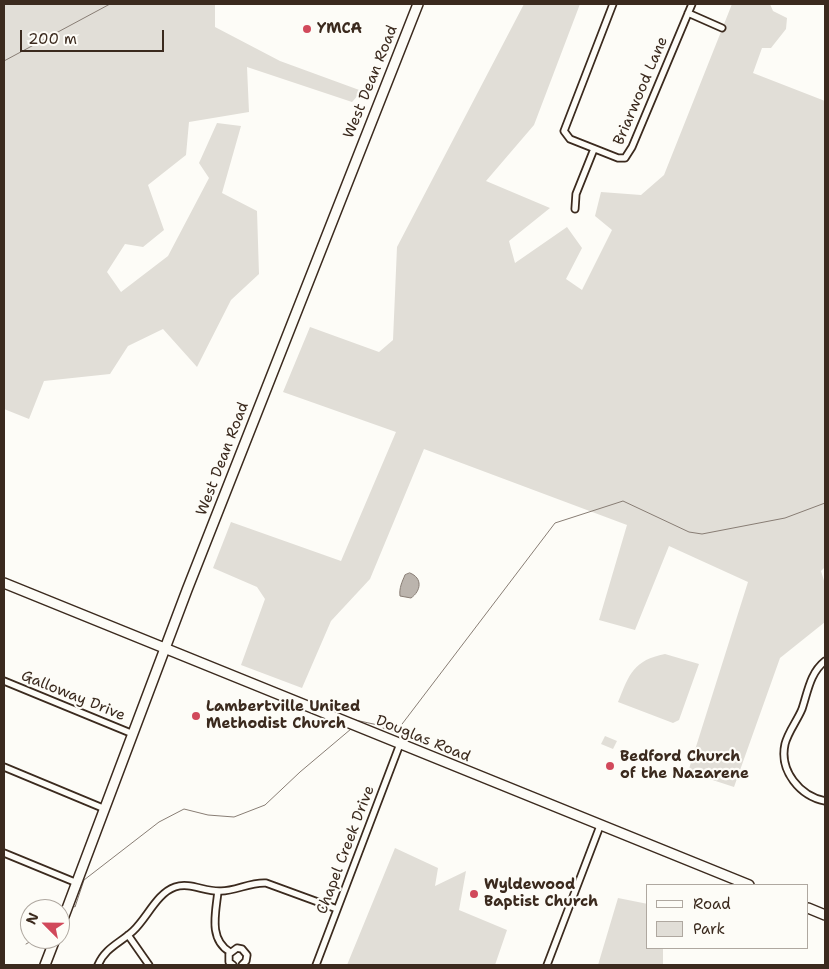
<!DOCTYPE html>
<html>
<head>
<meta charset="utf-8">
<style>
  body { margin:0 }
  #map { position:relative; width:829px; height:969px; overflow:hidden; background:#fdfcf7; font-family:"Shantell Sans",sans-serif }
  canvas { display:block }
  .frame { position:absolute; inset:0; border:5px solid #3b2a1e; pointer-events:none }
  .legend { position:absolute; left:646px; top:884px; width:162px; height:65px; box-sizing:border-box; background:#fdfcf7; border:1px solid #afa8a0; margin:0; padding:6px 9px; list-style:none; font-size:15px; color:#3b2a1e }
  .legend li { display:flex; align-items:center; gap:10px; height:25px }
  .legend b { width:25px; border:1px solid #afa8a0 }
  .north { position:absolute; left:20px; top:899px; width:50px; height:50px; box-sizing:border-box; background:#fdfcf7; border:1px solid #afa8a0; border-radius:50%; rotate:293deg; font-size:14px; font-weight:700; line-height:20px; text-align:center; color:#3b2a1e }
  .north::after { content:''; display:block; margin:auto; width:18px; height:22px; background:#d1495b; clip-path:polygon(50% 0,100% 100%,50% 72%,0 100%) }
  .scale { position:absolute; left:20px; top:30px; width:144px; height:22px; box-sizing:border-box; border:2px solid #3b2a1e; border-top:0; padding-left:6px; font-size:15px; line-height:18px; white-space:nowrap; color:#3b2a1e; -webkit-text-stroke:4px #fdfcf7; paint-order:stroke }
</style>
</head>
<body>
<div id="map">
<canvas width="829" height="969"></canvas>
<div class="frame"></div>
<ul class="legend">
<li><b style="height:6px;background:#fdfcf7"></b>Road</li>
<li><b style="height:14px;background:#e1ded7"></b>Park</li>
</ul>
<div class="north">N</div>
<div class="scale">200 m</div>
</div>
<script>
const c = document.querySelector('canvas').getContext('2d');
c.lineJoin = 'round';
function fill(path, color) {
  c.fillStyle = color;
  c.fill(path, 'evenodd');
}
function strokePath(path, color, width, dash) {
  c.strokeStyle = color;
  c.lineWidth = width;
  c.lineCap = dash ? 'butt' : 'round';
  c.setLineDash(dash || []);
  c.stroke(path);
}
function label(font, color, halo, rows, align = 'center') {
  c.font = font + ' "Shantell Sans",sans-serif';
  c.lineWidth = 4.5;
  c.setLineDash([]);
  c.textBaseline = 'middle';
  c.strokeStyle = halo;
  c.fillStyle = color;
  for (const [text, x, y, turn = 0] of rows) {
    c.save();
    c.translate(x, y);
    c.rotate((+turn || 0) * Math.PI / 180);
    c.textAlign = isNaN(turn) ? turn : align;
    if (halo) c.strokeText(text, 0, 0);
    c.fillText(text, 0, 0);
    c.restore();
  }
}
const green = new Path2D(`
  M 4,4 L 215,4 L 215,27 L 280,61 L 362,91 L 352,102 L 247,67 L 249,112 L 189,122 L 186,155 L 148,185 L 164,230 L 143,247 L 125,244 L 107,272 L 121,292 L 168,256 L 209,178 L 199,163 L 217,123 L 241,126 L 222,193 L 257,211 L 259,274 L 231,300 L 197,367 L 163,329 L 128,346 L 110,374 L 44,381 L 29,419 L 4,409 Z
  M 524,4 L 580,4 L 534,125 L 486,181 L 550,208 L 509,241 L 515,263 L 567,227 L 582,248 L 566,279 L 582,290 L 612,230 L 595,216 L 601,192 L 641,195 L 664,175 L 732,4 L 770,4 L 773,11 L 787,18 L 786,29 L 771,48 L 762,48 L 753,73 L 825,101 L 825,567 L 821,571 L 825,584 L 825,622 L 780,658 L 734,787 L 688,772 L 748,582 L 669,546 L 635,630 L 599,620 L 627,525 L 424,449 L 370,579 L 331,621 L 302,688 L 241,665 L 265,599 L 257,587 L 213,568 L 231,522 L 341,561 L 396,432 L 283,392 L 310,327 L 379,352 L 393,340 L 397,247 Z
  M 665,654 L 699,664 L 679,720 L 673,723 L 618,702 C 629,674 634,660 665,654 Z
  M 605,736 L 617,741 L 613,749 L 601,744 Z
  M 395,848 L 438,868 L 435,886 L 466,871 L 459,910 L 507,930 L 495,965 L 347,965 Z
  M 618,898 L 648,904 L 648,948 L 663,948 L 663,965 L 598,965 Z`);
const water = new Path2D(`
  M 410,573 C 423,578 421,591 411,598 L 400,596 C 399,588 402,582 405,575 Z`);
const stream = new Path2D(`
  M 4,61 L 110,4
  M 355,720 L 378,725
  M 383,728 L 396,732 L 555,523 L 623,501 L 689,532 L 702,534 L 785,518 L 825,503
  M 73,906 L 75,907 L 84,880 L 159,822 L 184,809 L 208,815 L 234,817 L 265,805 L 300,772 L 351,729
  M 60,911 L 64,904
  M 26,944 L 35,939`);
const street = new Path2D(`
  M 613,4 L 564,131 L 570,139 L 618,158 L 625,158 L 632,147 L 692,4
  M 688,13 L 722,28
  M 575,209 L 576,194 L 594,149
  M 825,661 C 810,673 808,691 802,709 C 797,721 788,732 785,744 C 779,771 800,796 825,801
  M 4,681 L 133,734
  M 4,767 L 105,809
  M 4,853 L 77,883
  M 218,891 C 216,912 208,939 230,952
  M 128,935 L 149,965
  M 98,965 C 105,948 120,943 133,931 C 147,918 157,893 175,887 C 190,882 205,892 221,891 C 236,891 250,882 266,883 L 337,909
  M 233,965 L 229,962 L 229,954 L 237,948 L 242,949 L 247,955 L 246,961 L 242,965
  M 316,965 L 400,744
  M 547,965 L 600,826`);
const secondary = new Path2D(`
  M 4,583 L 749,885
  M 808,908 L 825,915
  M 60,927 L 187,590 L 418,4
  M 45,965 L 55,939`);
const markers = [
  [307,29,5,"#d1495b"],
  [196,716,5,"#d1495b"],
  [610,766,5,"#d1495b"],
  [474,894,5,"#d1495b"]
];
const poiNames = [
  ["YMCA",317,29],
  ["Lambertville United",206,707],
  ["Methodist Church",206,724],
  ["Bedford Church",620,757],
  ["of the Nazarene",620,774],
  ["Wyldewood",484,885],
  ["Baptist Church",484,902]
];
const streetNames = [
  ["West Dean Road",371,82,-68],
  ["Briarwood Lane",641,91,-67],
  ["West Dean Road",223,459,-69],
  ["Galloway Drive",73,696,22],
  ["Douglas Road",423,739,22],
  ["Chapel Creek Drive",346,850,-69]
];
fill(green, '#e1ded7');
fill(water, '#bbb4ad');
strokePath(water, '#887d74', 1);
strokePath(stream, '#887d74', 1);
strokePath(street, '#3b2a1e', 9);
strokePath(secondary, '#3b2a1e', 12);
strokePath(street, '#fdfcf7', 5.5);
strokePath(secondary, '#fdfcf7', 9);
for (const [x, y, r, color] of markers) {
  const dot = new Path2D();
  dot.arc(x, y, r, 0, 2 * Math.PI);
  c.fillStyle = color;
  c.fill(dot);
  strokePath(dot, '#fdfcf7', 2);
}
label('bold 15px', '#3b2a1e', '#fdfcf7', poiNames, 'left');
label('15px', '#3b2a1e', '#fdfcf7', streetNames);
</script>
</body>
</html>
